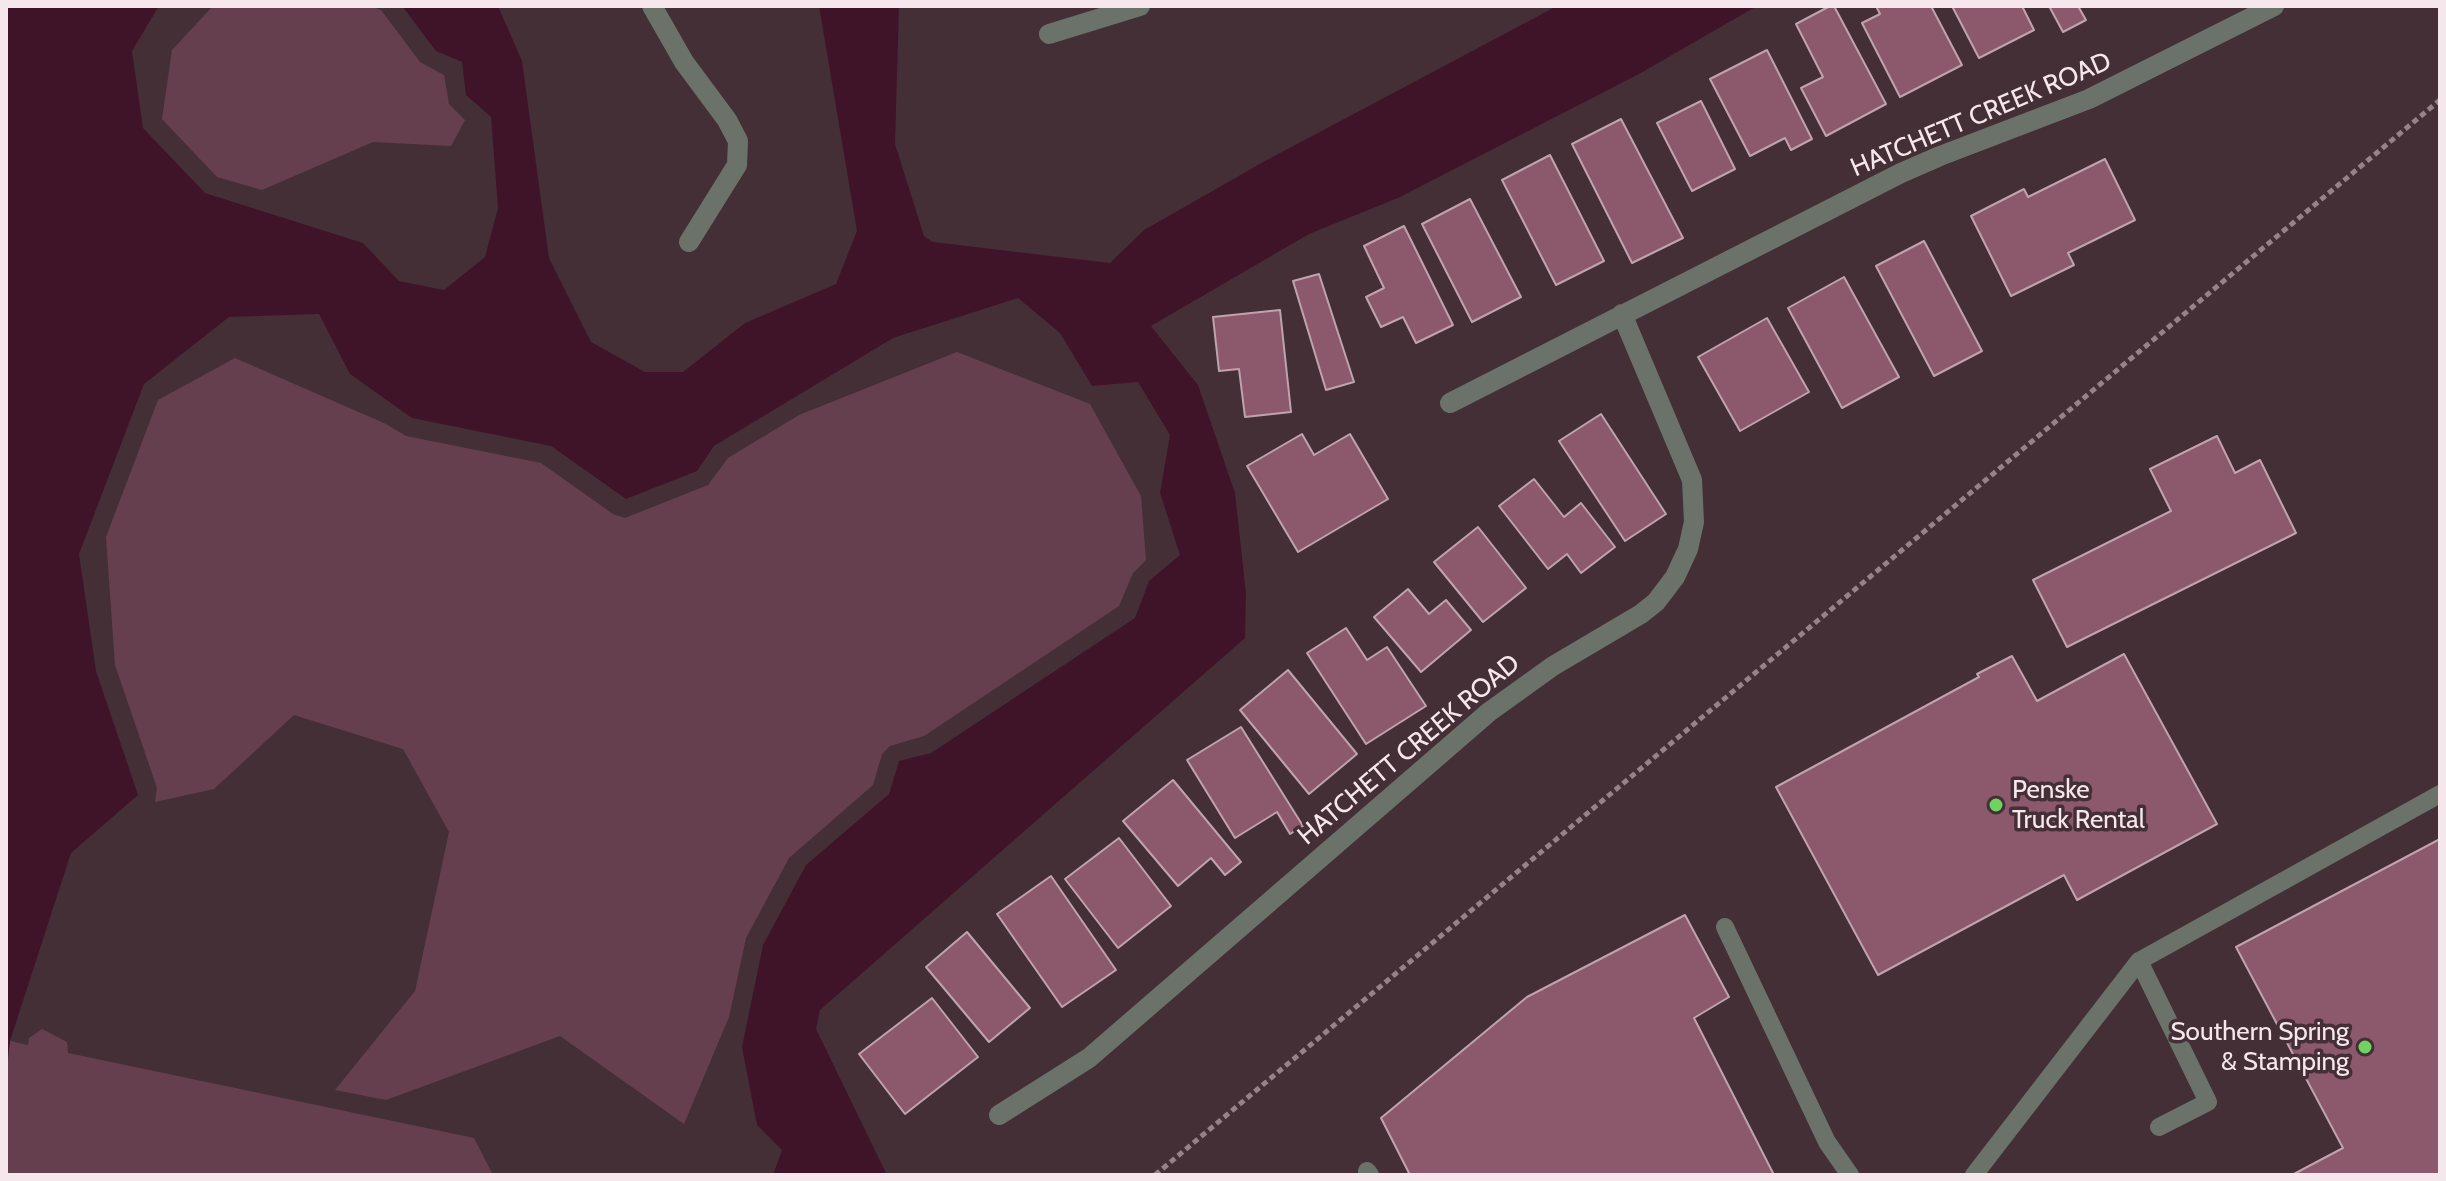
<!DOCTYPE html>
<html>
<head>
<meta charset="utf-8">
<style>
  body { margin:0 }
  #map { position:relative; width:2446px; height:1181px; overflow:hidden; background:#452f37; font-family:Cabin,sans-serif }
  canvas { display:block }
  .frame { position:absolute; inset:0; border:8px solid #f6e7ec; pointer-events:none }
</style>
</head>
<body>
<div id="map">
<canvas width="2446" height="1181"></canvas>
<div class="frame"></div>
</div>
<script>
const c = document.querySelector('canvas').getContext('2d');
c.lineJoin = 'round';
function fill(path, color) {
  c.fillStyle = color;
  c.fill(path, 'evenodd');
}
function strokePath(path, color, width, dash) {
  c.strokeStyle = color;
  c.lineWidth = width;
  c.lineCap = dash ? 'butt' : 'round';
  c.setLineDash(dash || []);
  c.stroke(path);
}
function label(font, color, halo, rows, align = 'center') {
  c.font = font + ' Cabin,sans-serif';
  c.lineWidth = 7;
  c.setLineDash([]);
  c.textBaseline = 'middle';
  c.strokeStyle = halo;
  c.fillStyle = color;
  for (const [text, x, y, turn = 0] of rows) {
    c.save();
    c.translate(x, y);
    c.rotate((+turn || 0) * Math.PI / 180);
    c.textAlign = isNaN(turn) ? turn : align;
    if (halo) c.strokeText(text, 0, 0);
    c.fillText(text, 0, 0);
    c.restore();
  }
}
const green = new Path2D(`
  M 213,6 L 370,6 L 381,10 L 420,62 L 444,75 L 449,104 L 465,120 L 451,146 L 373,142 L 262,190 L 217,177 L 162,119 L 172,50 Z
  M 957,352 L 1090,404 L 1141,496 L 1146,560 L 1133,573 L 1119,606 L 924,736 L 890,746 L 882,754 L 873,785 L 789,858 L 746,938 L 729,1017 L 684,1124 L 560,1036 L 386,1100 L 335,1090 L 415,991 L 449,832 L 403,749 L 294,715 L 214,789 L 155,802 L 157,788 L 115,665 L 106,537 L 158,400 L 235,358 L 386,424 L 406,436 L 541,463 L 613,514 L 625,518 L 708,485 L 728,458 L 799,415 Z
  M 42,1029 L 67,1042 L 68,1053 L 474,1138 L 493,1175 L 6,1175 L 6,1080 L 10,1041 L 28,1045 L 29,1038 Z`);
const water = new Path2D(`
  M 6,6 L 159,6 L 132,51 L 143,128 L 205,193 L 363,243 L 399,281 L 444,290 L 485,257 L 498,208 L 491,117 L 466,95 L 462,62 L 436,51 L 402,6 L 498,6 L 522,61 L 549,258 L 591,342 L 645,372 L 683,372 L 745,323 L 836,284 L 857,231 L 819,6 L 899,6 L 895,144 L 924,236 L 933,242 L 1110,263 L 1144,230 L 1265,161 L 1557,6 L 1757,6 L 1639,74 L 1398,198 L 1309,234 L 1151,326 L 1198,385 L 1235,493 L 1246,594 L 1245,638 L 820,1010 L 816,1029 L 887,1175 L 773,1175 L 782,1150 L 757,1125 L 742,1047 L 763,945 L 806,865 L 889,794 L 899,761 L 931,753 L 1135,618 L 1149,581 L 1180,555 L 1160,493 L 1170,435 L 1138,382 L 1092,386 L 1060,333 L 1018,298 L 893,338 L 714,446 L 697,471 L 626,499 L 551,446 L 412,418 L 350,374 L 319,314 L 229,317 L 144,384 L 79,554 L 96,671 L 138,795 L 71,853 L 10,1041 L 6,1072 Z`);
const building = new Path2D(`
  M 1830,6 L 1834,6 L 1886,104 L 1826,136 L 1801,88 L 1823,77 L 1796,24 Z
  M 1876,6 L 1931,6 L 1962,65 L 1900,97 L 1862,23 L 1880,14 Z
  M 1952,6 L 2022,6 L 2034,30 L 1979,58 Z
  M 2049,6 L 2078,6 L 2086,20 L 2063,32 Z
  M 1767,50 L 1812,139 L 1791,150 L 1785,138 L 1750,156 L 1710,79 Z
  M 1701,101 L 1735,169 L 1692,191 L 1657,123 Z
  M 1621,119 L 1683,238 L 1632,263 L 1572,144 Z
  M 1550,155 L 1604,261 L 1556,285 L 1502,180 Z
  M 2105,159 L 2135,220 L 2068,253 L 2074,265 L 2011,296 L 1971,216 L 2024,189 L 2028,197 Z
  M 1470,199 L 1521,297 L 1472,322 L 1422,224 Z
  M 1404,226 L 1453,325 L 1416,343 L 1403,317 L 1381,327 L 1366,297 L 1384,288 L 1364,246 Z
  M 1924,241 L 1982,351 L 1934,376 L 1876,266 Z
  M 1319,274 L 1354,382 L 1326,390 L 1293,281 Z
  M 1844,277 L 1899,377 L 1842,408 L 1788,308 Z
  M 1280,310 L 1291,412 L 1245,417 L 1239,369 L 1219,371 L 1213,317 Z
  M 1767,318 L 1809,392 L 1740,431 L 1698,357 Z
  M 1601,414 L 1666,514 L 1625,541 L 1559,441 Z
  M 1302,434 L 1314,455 L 1350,434 L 1388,499 L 1298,552 L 1247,466 Z
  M 2217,436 L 2235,473 L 2260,460 L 2296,533 L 2067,647 L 2033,580 L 2171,511 L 2150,469 Z
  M 1534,479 L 1564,517 L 1581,503 L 1615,547 L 1581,573 L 1567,554 L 1548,569 L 1499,506 Z
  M 1478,527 L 1526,588 L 1483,622 L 1434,562 Z
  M 1408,589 L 1429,614 L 1446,600 L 1471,630 L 1421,672 L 1374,617 Z
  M 1346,628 L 1367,660 L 1387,647 L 1426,706 L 1366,744 L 1307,653 Z
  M 2124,654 L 2217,824 L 2077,900 L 2064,875 L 1878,975 L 1776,787 L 1979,677 L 1977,674 L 2012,656 L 2037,701 Z
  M 1288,670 L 1357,754 L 1309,794 L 1240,710 Z
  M 1241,727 L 1303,826 L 1290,834 L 1277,812 L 1235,838 L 1187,760 Z
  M 1173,780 L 1241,862 L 1225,875 L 1211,858 L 1178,886 L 1123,821 Z
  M 1119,838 L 1171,906 L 1118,948 L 1065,879 Z
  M 2440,839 L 2440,1175 L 2292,1175 L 2343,1148 L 2236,947 Z
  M 1051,876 L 1116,970 L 1062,1007 L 997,914 Z
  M 1685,915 L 1729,997 L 1694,1018 L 1774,1175 L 1410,1175 L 1381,1118 L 1527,997 Z
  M 967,932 L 1030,1008 L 989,1042 L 926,967 Z
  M 932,998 L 978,1057 L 905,1114 L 859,1054 Z`);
const path = new Path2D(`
  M 1155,1175 L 2440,100`);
const lane = new Path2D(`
  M 1725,927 L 1827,1142 L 1850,1175
  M 2139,961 L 2440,794
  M 1367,1171 L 1370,1175
  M 1974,1175 L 2139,961 L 2208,1102 L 2159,1127`);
const street = new Path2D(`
  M 652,6 L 684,62 L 727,120 L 738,141 L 737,165 L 689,242
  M 1049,34 L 1140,6
  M 1450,403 L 1901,173 L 1940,156 L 2089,99 L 2274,6
  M 999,1115 L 1089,1058 L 1489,712 L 1553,666 L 1641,614 L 1656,602 L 1675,577 L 1688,549 L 1694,522 L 1692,480 L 1622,314`);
const markers = [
  [1996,805,8,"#6ed360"],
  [2365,1047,8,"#6ed360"]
];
const streetNames = [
  ["HATCHETT CREEK ROAD",1981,115,-23],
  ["HATCHETT CREEK ROAD",1409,750,-40]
];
const poiNames = [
  ["Penske",2012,790],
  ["Truck Rental",2012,820],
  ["Southern Spring",2349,1032,"right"],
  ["& Stamping",2349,1062,"right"]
];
fill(green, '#653f4d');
fill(water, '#401428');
fill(building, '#8c586c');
strokePath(building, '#bfa3ad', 2);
strokePath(path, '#96838a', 5, [6, 4]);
strokePath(lane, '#6b726a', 18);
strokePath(street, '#6b726a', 20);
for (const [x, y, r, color] of markers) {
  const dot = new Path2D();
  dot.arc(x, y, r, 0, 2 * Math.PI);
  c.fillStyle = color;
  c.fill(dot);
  strokePath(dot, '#452f37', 3);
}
label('26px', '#f6e7ec', '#452f37', streetNames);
label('26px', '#f6e7ec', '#452f37', poiNames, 'left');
</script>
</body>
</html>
